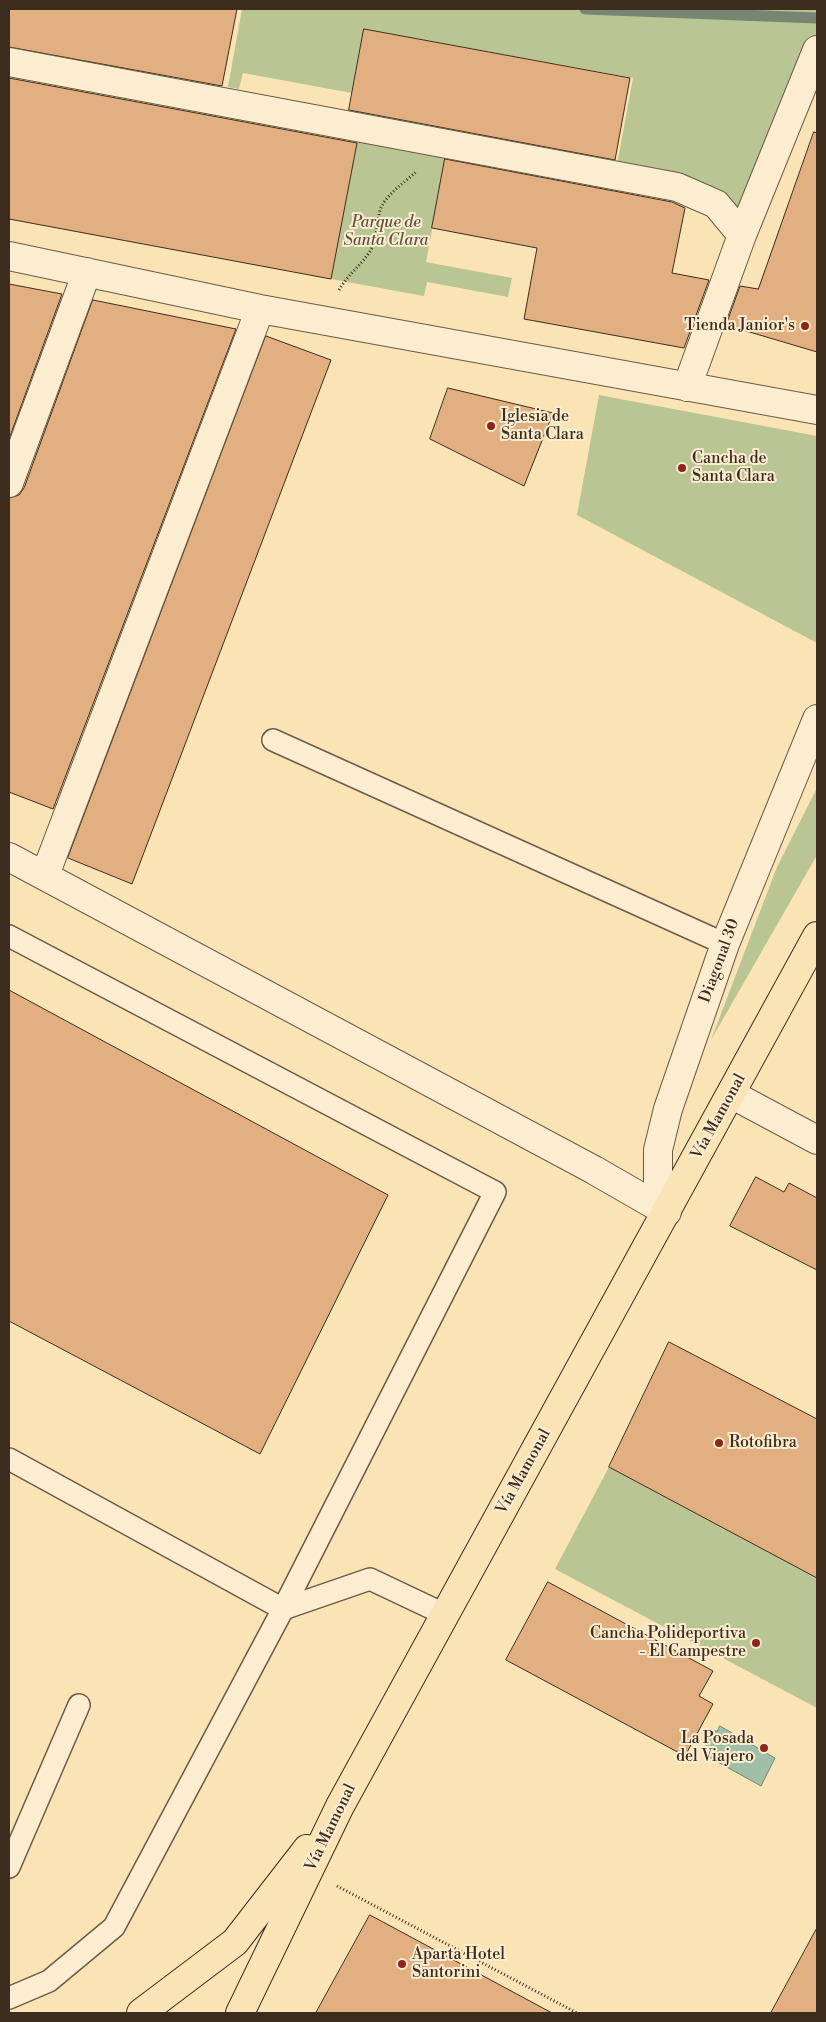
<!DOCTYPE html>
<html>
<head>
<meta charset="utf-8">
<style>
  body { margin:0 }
  #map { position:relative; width:826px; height:2022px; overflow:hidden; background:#fae4b6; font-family:"Libre Bodoni",serif }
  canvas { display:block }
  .frame { position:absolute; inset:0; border:10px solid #3d2d1f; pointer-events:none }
</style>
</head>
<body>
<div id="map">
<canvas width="826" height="2022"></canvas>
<div class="frame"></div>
</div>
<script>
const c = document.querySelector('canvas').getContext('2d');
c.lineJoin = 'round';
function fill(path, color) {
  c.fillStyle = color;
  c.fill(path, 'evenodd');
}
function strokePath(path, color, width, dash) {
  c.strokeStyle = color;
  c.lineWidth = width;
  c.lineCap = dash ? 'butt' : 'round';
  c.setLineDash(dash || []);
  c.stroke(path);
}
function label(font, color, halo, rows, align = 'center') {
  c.font = font + ' "Libre Bodoni",serif';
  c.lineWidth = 4;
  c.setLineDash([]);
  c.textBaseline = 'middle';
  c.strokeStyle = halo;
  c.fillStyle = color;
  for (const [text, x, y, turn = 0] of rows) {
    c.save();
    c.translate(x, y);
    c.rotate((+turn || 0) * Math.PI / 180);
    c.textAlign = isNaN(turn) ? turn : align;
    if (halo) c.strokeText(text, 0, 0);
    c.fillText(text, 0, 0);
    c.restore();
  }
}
const green = new Path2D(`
  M 242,9 L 817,9 L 817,41 L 808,39 L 741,210 L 617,165 L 633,78 L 364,29 L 352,93 L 243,73 L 239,89 L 228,87 Z
  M 358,138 L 446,155 L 426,262 L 512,278 L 508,297 L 427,282 L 424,296 L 331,279 Z
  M 599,395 L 817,436 L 817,643 L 577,515 Z
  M 817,788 L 817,855 L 711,1040 L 777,867 Z
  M 609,1467 L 817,1578 L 817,1708 L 555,1569 Z`);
const water = new Path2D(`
  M 720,1726 L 775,1758 L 761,1786 L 705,1755 L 707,1750 L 705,1736 L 709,1731 L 717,1731 Z`);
const stream = new Path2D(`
  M 585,9 L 817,18`);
const building = new Path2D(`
  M 9,9 L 237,9 L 222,86 L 9,47 Z
  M 364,29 L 630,78 L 615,160 L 349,110 Z
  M 9,78 L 357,143 L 331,279 L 9,219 Z
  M 814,132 L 817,133 L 817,352 L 726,325 L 740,286 L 758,289 Z
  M 445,159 L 672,202 L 685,208 L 672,273 L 709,280 L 684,348 L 524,319 L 537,248 L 432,228 Z
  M 9,284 L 62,294 L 9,439 Z
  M 93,300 L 236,329 L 53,809 L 9,792 L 9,498 L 19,495 L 24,488 Z
  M 266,336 L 331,360 L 132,884 L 68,858 Z
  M 448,388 L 553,413 L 524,486 L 430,439 Z
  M 9,990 L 388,1195 L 260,1454 L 9,1321 Z
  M 756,1177 L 784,1192 L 789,1183 L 817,1198 L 817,1270 L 730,1226 Z
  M 669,1342 L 817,1419 L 817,1578 L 609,1467 Z
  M 548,1582 L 713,1671 L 699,1696 L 713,1704 L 685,1756 L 506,1660 Z
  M 370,1915 L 552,2013 L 316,2013 Z
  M 817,1928 L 817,2013 L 771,2013 Z`);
const path = new Path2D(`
  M 339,290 C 348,274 363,264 372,248 C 378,237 376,226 379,214 C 382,197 404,183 416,172
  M 337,1886 L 577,2013`);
const service = new Path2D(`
  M 273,740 L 725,944
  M 9,936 L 495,1192 L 283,1609 L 114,1927 L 49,1981 L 9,1998
  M 9,1459 L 283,1609 L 370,1579 L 446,1615
  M 9,1867 L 79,1705`);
const minor = new Path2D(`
  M 9,62 L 677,187 L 716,204 L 742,235 L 687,387
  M 742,235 L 817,50
  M 9,256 L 260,309 L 817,410
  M 9,483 L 87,272
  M 9,857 L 594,1170 L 667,1212
  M 45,875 L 260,309
  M 731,1094 L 817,1140
  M 667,1212 L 658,1183 L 658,1150 L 668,1109 L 725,944 L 817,719`);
const primary = new Path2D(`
  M 141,2013 L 235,1942 L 307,1849
  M 240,2013 L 340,1806 L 817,936`);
const markers = [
  [805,326,5,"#8f2418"],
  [491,426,5,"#8f2418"],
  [682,468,5,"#8f2418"],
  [719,1443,5,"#8f2418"],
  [756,1643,5,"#8f2418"],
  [764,1748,5,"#8f2418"],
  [402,1964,5,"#8f2418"]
];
const parkNames = [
  ["Parque de",386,223],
  ["Santa Clara",386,241]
];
const poiNames = [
  ["Tienda Janior's",795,326,"right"],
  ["Iglesia de",501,417],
  ["Santa Clara",501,435],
  ["Cancha de",692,459],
  ["Santa Clara",692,477],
  ["Rotofibra",729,1443],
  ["Cancha Polideportiva",746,1634,"right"],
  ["- El Campestre",746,1652,"right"],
  ["La Posada",754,1739,"right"],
  ["del Viajero",754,1757,"right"],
  ["Aparta Hotel",412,1955],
  ["Santorini",412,1973]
];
const streetNames = [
  ["Diagonal 30",720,961,-70],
  ["Vía Mamonal",719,1117,-61],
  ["Vía Mamonal",524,1472,-61],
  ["Vía Mamonal",331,1828,-64]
];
fill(green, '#b9c592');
fill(water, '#9fbfa9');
strokePath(water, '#788572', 1);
strokePath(stream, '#788572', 11);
fill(building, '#e2af81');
strokePath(building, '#3d2d1f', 1);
strokePath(service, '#6c5b45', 24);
strokePath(minor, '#6c5b45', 30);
strokePath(primary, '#3d2d1f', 30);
strokePath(path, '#3d2d1f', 3, [1, 2.5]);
strokePath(service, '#fcedd0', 21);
strokePath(minor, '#fcedd0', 28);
strokePath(primary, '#fae4b6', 28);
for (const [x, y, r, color] of markers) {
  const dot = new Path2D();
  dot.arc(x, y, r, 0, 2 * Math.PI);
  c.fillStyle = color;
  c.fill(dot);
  strokePath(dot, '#fcedd0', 2);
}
label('italic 16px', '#5c533c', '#fcedd0', parkNames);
label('16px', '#3d2d1f', '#fcedd0', poiNames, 'left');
label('16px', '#3d2d1f', '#fcedd0', streetNames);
</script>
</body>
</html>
